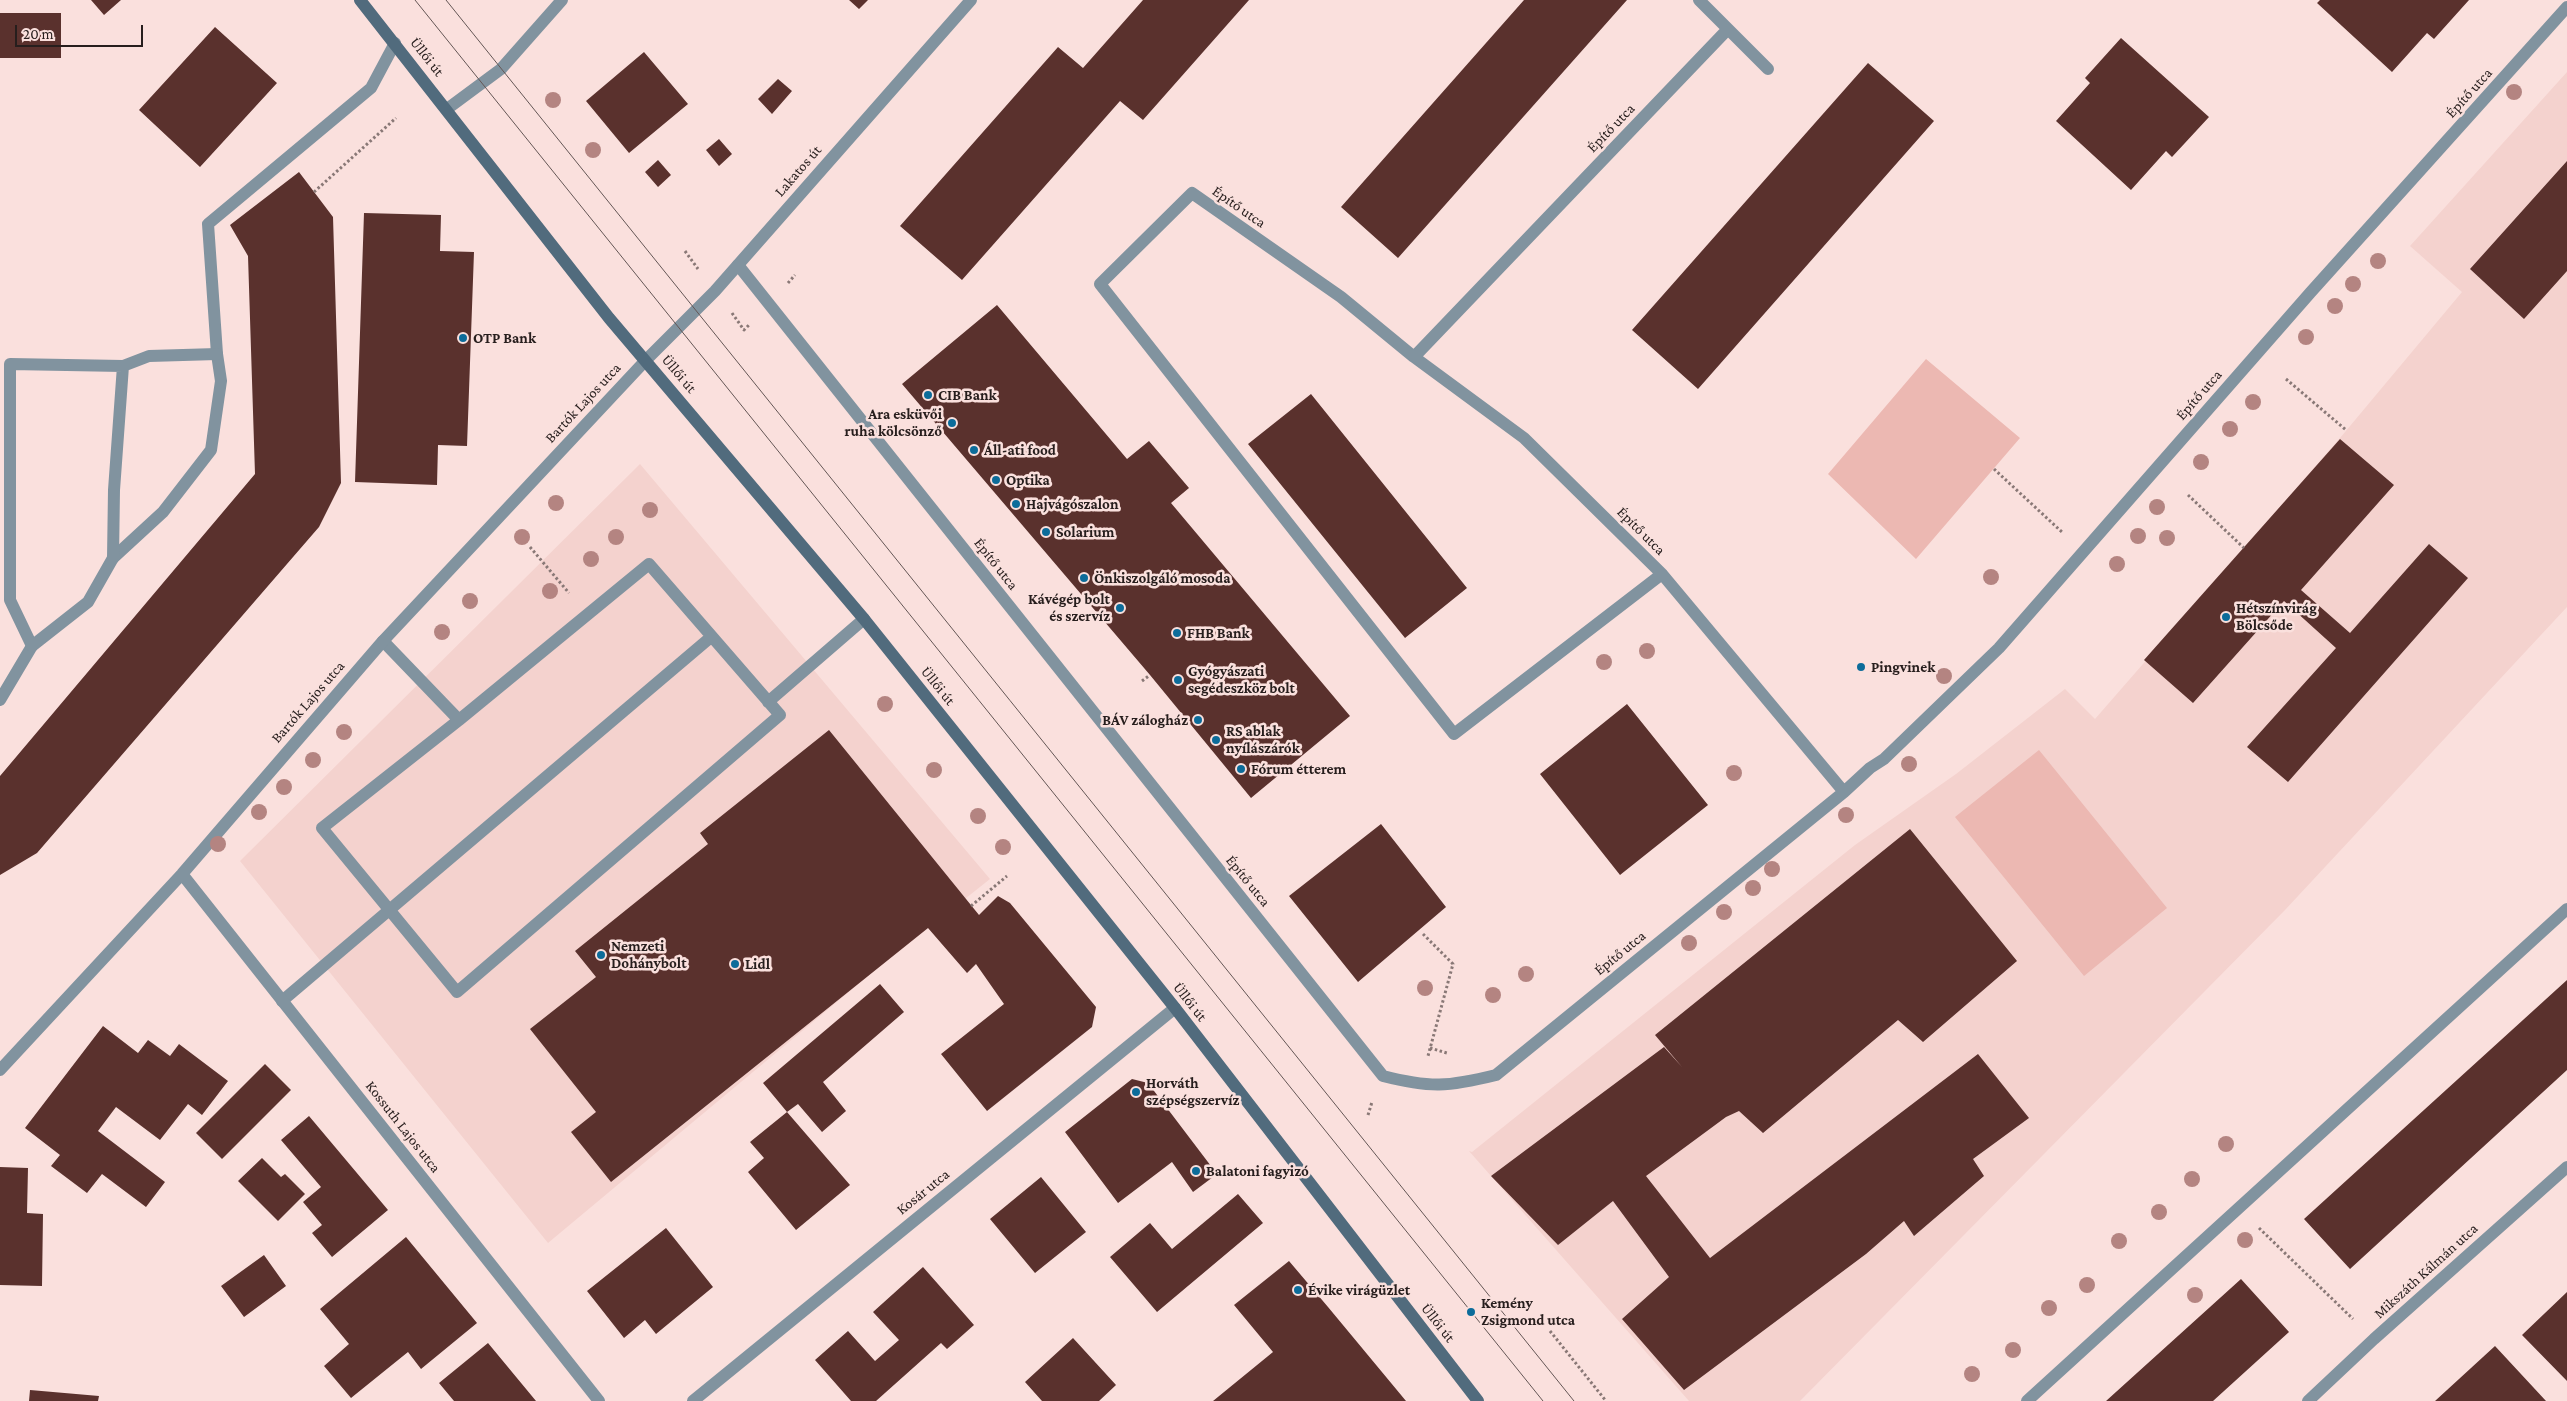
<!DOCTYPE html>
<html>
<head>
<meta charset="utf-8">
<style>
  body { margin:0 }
  #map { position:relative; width:2567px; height:1401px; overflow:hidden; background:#fae0dd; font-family:"Crimson Pro",serif }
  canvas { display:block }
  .scale { position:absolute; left:15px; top:25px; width:128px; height:22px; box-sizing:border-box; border:2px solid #271e1d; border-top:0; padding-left:6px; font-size:15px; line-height:18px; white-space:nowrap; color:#271e1d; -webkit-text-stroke:4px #fae0dd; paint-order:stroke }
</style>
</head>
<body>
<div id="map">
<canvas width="2567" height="1401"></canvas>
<div class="scale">20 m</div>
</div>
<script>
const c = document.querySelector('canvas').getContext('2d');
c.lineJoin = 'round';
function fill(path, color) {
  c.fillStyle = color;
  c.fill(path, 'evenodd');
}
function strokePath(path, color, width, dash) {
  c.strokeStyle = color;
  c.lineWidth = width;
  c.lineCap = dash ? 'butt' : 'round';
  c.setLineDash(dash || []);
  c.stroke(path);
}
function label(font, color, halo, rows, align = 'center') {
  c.font = font + ' "Crimson Pro",serif';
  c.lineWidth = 5;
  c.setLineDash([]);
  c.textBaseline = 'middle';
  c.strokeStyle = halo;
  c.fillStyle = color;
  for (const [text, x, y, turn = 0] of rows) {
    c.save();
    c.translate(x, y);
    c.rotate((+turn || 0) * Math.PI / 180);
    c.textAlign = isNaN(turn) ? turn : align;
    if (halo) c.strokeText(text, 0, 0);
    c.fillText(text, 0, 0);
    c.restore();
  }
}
const built = new Path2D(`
  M 2567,72 L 2567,607 L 2285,910 L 1800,1401 L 1689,1401 L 1469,1151 L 1472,1152 L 1855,845 L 1956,774 L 2065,689 L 2095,719 L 2340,438 L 2462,292 L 2410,246 Z
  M 640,464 L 990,879 L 868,976 L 548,1243 L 240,861 Z`);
const green = new Path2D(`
  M 1926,359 L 2020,438 L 1916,559 L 1828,474 Z
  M 2039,750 L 2167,908 L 2084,976 L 1955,817 Z`);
const building = new Path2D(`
  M 91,0 L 121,0 L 104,15 Z
  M 849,0 L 868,0 L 859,9 Z
  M 1143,0 L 1249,0 L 1143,120 L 1120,101 L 962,280 L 900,226 L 1058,47 L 1083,68 Z
  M 1524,0 L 1627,0 L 1398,258 L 1341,207 Z
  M 2320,0 L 2469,0 L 2434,39 L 2427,33 L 2392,72 L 2317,3 Z
  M 0,13 L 61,13 L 61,58 L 0,58 Z
  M 215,27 L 277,83 L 200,167 L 139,110 Z
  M 2121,38 L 2209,117 L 2172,157 L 2166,151 L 2131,190 L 2056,121 L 2090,83 L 2085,78 Z
  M 644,52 L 688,104 L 629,153 L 586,101 Z
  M 1868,63 L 1934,121 L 1698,389 L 1632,330 Z
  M 778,79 L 792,91 L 772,114 L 758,99 Z
  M 719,139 L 732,154 L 719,166 L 706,150 Z
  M 658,160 L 671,175 L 658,187 L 645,172 Z
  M 2567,161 L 2567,271 L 2524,319 L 2470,269 Z
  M 299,172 L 333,217 L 341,483 L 319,527 L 37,853 L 0,875 L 0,776 L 255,474 L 248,256 L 230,225 Z
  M 364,213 L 441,215 L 440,251 L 474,252 L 467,446 L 438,445 L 437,485 L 355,482 Z
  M 997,305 L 1127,459 L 1149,441 L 1189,488 L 1171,503 L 1350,716 L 1251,798 L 1150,675 L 902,384 Z
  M 1311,394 L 1467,588 L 1405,638 L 1248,444 Z
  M 2340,439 L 2394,485 L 2301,590 L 2350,633 L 2429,544 L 2468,578 L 2288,782 L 2247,747 L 2336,648 L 2284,601 L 2193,703 L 2144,660 Z
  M 1627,704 L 1708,805 L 1620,875 L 1540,774 Z
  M 829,730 L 979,915 L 998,896 L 1010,903 L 1096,1007 L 1092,1027 L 987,1111 L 941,1054 L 1004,1004 L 976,964 L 967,973 L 928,928 L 611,1182 L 571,1132 L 596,1112 L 530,1029 L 596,977 L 575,951 L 708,844 L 700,833 Z
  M 1381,824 L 1446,907 L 1358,982 L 1289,896 Z
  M 1910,829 L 2017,961 L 1923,1042 L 1898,1020 L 1763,1133 L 1739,1111 L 1726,1117 L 1646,1176 L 1710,1258 L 1978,1054 L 2029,1118 L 1973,1159 L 1984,1176 L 1914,1236 L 1904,1221 L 1866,1254 L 1684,1390 L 1622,1319 L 1669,1277 L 1613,1201 L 1558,1245 L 1491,1176 L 1664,1047 L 1682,1067 L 1655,1035 Z
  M 2567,980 L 2567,1070 L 2350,1269 L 2304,1219 Z
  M 880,984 L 904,1012 L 823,1082 L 846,1111 L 822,1132 L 798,1104 L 787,1112 L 850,1185 L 796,1230 L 748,1172 L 764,1158 L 750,1142 L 787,1112 L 763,1083 Z
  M 103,1026 L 138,1053 L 148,1040 L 170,1056 L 179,1044 L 228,1081 L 202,1115 L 188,1104 L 160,1140 L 116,1107 L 98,1131 L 165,1182 L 146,1207 L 102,1174 L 87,1193 L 51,1166 L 60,1155 L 25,1128 Z
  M 265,1064 L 291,1090 L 222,1159 L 196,1133 Z
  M 1132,1079 L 1148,1083 L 1217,1174 L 1193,1192 L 1172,1162 L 1118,1203 L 1065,1132 Z
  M 309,1116 L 388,1210 L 332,1257 L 312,1233 L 322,1225 L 303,1202 L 321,1187 L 281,1140 Z
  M 262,1158 L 281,1177 L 285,1174 L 305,1194 L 278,1221 L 238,1181 Z
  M 0,1167 L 28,1168 L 27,1213 L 43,1214 L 42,1286 L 0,1285 Z
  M 1041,1177 L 1086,1232 L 1035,1273 L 990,1219 Z
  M 1238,1194 L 1263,1223 L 1157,1312 L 1110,1257 L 1150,1223 L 1172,1249 Z
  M 666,1228 L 713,1287 L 656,1334 L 645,1320 L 624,1338 L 587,1291 Z
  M 406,1237 L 477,1323 L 421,1369 L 408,1352 L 351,1398 L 324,1366 L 349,1344 L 320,1309 Z
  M 264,1255 L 286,1286 L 244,1317 L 221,1286 Z
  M 1289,1261 L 1328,1307 L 1406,1401 L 1213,1401 L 1273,1352 L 1234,1305 Z
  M 923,1267 L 974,1325 L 947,1349 L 941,1343 L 876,1401 L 851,1401 L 815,1360 L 848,1331 L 875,1361 L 899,1340 L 873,1312 Z
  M 2241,1279 L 2289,1332 L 2213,1401 L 2106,1401 Z
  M 2567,1292 L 2567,1381 L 2522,1335 Z
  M 1073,1338 L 1116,1385 L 1099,1401 L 1042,1401 L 1025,1382 Z
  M 488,1343 L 536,1401 L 454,1401 L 439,1383 Z
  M 2495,1346 L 2546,1401 L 2435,1401 Z
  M 30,1390 L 99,1396 L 98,1401 L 29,1401 Z`);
const path = new Path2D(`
  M 314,192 L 396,118
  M 685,251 L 698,269
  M 788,283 L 795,275
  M 732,313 L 744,330 L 750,324
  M 2286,379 L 2346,430
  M 1994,469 L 2063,533
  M 2188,495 L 2244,548
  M 530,547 L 569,593
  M 1142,681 L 1150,675
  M 971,906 L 1007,876
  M 1423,934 L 1453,964 L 1428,1056
  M 1430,1048 L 1447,1053
  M 1368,1115 L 1372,1102
  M 2259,1228 L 2353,1319
  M 1550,1331 L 1606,1401`);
const service = new Path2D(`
  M 113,558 L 163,512 L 211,450 L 221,381 L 217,354 L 208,224 L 371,88 L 395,43
  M 383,641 L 459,720 L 649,564 L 780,715 L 457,992 L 322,828 L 459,720
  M 0,700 L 32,646
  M 768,702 L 864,619
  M 282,1001 L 711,637
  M 2027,1401 L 2567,909`);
const minor = new Path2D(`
  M 1699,0 L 1768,69
  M 447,109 L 501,69 L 562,0
  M 738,265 L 1383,1076 C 1430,1088 1448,1087 1496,1075 L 1844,792 L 1870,768 L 1884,759 L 1999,648 L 2310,293 L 2567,7
  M 1414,357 L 1727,30
  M 123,366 L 114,490 L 113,558 L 88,602 L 32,646 L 10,600 L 10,364 L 123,366 L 149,356 L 217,354
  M 1662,574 L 1454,734 L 1100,284 L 1192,193 L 1341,297 L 1414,357 L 1524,438 L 1662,574 L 1844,792
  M 182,874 L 599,1401
  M 0,1070 L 182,874 L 383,641 L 646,360
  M 693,1401 L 1175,1008
  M 2308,1401 L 2374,1339 L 2567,1167`);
const tertiary = new Path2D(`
  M 646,360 L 715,291 L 971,0`);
const secondary = new Path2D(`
  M 360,0 L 609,318 L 864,619 L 1175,1008 L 1478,1401`);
const tram = new Path2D(`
  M 415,0 L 1543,1401
  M 446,0 L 1574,1401`);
const trees = [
  [2514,92],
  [553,100],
  [593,150],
  [2378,261],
  [2353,284],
  [2335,306],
  [2306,337],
  [2253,402],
  [2230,429],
  [2201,462],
  [556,503],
  [2157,507],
  [650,510],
  [2138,536],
  [522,537],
  [616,537],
  [2167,538],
  [591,559],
  [2117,564],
  [1991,577],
  [550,591],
  [470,601],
  [442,632],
  [1647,651],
  [1604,662],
  [1944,676],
  [885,704],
  [344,732],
  [313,760],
  [1909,764],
  [934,770],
  [1734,773],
  [284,787],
  [259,812],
  [1846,815],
  [978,816],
  [218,844],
  [1003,847],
  [1772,869],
  [1753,888],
  [1724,912],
  [1689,943],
  [1526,974],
  [1425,988],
  [1493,995],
  [2226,1144],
  [2192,1179],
  [2159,1212],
  [2245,1240],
  [2119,1241],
  [2087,1285],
  [2195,1295],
  [2049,1308],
  [2013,1350],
  [1972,1374]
];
const markers = [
  [463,338,5,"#0c6c9a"],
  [928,395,5,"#0c6c9a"],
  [952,423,5,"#0c6c9a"],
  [974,450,5,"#0c6c9a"],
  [996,480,5,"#0c6c9a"],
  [1016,504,5,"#0c6c9a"],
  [1046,532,5,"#0c6c9a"],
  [1084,578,5,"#0c6c9a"],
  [1120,608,5,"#0c6c9a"],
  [2226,617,5,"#0c6c9a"],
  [1177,633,5,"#0c6c9a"],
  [1861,667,5,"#0c6c9a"],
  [1178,680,5,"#0c6c9a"],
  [1198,720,5,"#0c6c9a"],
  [1216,740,5,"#0c6c9a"],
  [1241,769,5,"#0c6c9a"],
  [601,955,5,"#0c6c9a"],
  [735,964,5,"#0c6c9a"],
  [1136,1092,5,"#0c6c9a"],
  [1196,1171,5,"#0c6c9a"],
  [1298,1290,5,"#0c6c9a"],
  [1471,1312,5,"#0c6c9a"]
];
const streetNames = [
  ["Üllői út",427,57,52],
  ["Építő utca",2469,93,-48],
  ["Építő utca",1611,128,-46],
  ["Lakatos út",798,171,-49],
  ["Építő utca",1239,207,35],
  ["Üllői út",679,374,50],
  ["Építő utca",2199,395,-49],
  ["Bartók Lajos utca",583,403,-47],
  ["Építő utca",1641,531,45],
  ["Építő utca",996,564,52],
  ["Üllői út",938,686,51],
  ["Bartók Lajos utca",308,702,-49],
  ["Építő utca",1248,881,51],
  ["Építő utca",1620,953,-39],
  ["Üllői út",1190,1002,52],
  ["Kossuth Lajos utca",403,1127,52],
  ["Kosár utca",923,1192,-39],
  ["Mikszáth Kálmán utca",2426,1271,-42],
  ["Üllői út",1438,1323,52]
];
const poiNames = [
  ["OTP Bank",473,338],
  ["CIB Bank",938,395],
  ["Ara esküvői",942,414,"right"],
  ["ruha kölcsönző",942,431,"right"],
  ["Áll-ati food",984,450],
  ["Optika",1006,480],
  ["Hajvágószalon",1026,504],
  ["Solarium",1056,532],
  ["Önkiszolgáló mosoda",1094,578],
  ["Kávégép bolt",1110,599,"right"],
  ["és szervíz",1110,616,"right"],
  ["Hétszínvirág",2236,608],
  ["Bölcsőde",2236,625],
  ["FHB Bank",1187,633],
  ["Pingvinek",1871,667],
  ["Gyógyászati",1188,671],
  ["segédeszköz bolt",1188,688],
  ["BÁV zálogház",1188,720,"right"],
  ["RS ablak",1226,731],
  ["nyílászárók",1226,748],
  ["Fórum étterem",1251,769],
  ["Nemzeti",611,946],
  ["Dohánybolt",611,963],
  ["Lidl",745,964],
  ["Horváth",1146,1083],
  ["szépségszervíz",1146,1100],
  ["Balatoni fagyizó",1206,1171],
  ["Évike virágüzlet",1308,1290],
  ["Kemény",1481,1303],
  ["Zsigmond utca",1481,1320]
];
fill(built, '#f4d2ce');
fill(green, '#ecb8b2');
fill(building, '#5a312d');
strokePath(path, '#897876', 3, [2.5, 2.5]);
strokePath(service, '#81939f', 12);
strokePath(minor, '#81939f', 12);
strokePath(tertiary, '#81939f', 12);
strokePath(secondary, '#516b7d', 12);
strokePath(tram, '#645655', 1);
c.fillStyle = '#b48481';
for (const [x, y] of trees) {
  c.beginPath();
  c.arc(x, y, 8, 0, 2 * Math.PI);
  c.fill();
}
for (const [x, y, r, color] of markers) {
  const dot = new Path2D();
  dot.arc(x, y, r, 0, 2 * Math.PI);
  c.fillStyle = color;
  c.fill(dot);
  strokePath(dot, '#fae0dd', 2);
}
label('15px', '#271e1d', '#fae0dd', streetNames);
label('bold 15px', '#271e1d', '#fae0dd', poiNames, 'left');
</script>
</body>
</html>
